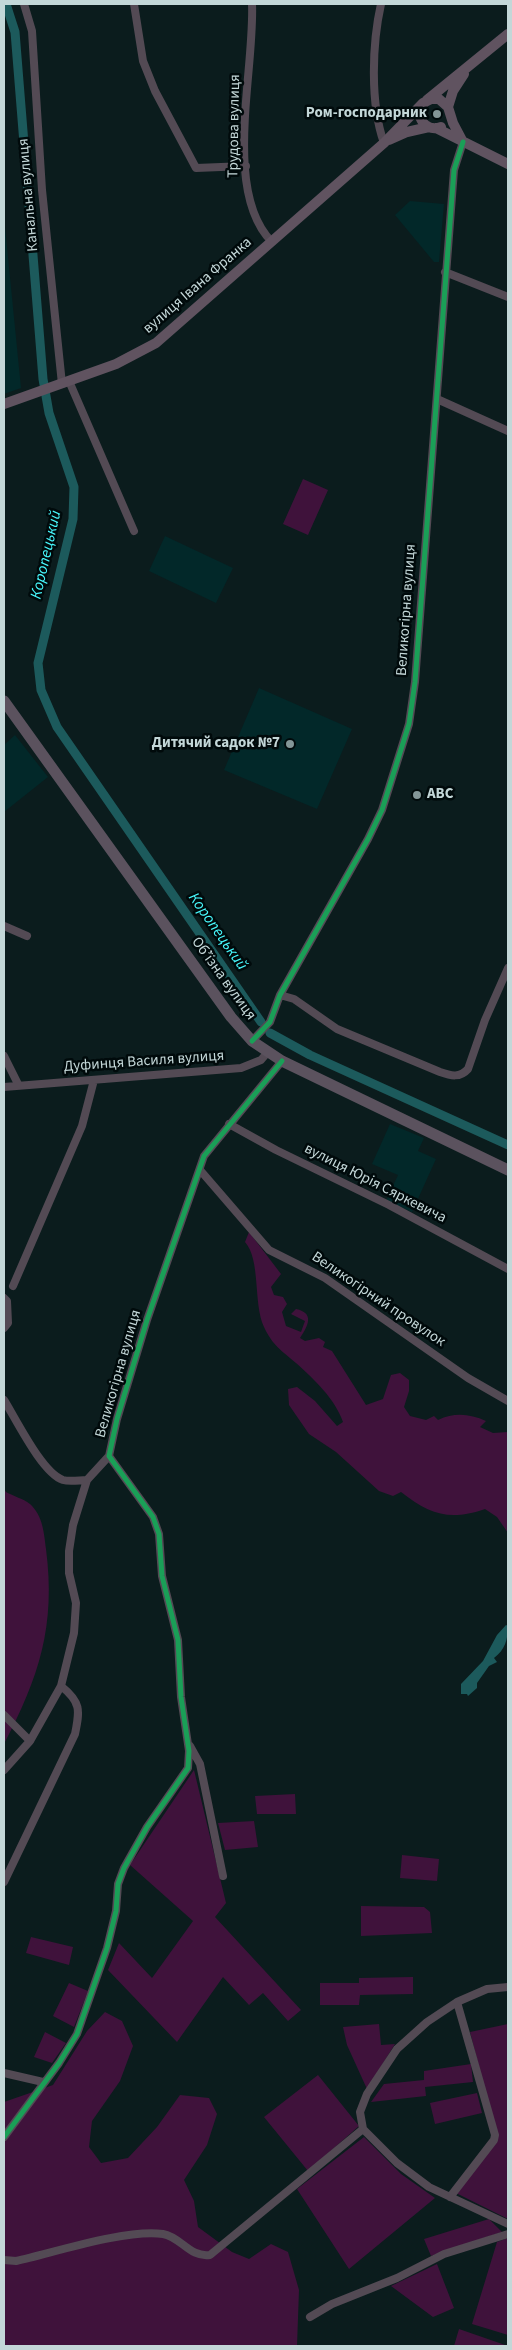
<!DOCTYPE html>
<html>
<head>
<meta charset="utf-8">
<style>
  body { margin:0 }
  #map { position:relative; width:512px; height:2350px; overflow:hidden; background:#0b1c1d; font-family:"Source Sans 3",sans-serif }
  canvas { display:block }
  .frame { position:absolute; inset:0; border:5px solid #c3d7d8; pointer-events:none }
</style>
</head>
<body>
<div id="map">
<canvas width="512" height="2350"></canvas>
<div class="frame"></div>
</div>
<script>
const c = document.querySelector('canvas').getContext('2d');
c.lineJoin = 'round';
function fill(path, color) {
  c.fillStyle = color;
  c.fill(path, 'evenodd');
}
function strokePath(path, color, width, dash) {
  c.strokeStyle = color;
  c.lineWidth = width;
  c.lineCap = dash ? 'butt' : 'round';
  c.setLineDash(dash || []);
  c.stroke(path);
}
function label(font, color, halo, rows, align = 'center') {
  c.font = font + ' "Source Sans 3",sans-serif';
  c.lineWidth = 5;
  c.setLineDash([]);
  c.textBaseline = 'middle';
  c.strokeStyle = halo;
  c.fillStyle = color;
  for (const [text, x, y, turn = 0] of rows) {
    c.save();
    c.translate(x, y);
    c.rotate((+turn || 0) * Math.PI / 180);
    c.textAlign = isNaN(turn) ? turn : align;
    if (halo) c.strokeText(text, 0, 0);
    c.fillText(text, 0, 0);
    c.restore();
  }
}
const built = new Path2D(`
  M 410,201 L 444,204 L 439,262 L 434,262 L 395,215 Z
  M 4,217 L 21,388 L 4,394 Z
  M 165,536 L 233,568 L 216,603 L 149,571 Z
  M 259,688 L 352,729 L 317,809 L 224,770 Z
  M 15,735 L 48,777 L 4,812 L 4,745 Z
  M 390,1124 L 424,1138 L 418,1151 L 436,1159 L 412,1212 L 386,1201 L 398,1175 L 372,1164 Z`);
const green = new Path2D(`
  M 303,479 L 328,490 L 308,535 L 283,524 Z
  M 249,1232 L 281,1274 L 271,1287 L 274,1295 L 283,1297 L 287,1304 L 282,1312 L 286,1326 L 301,1332 L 305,1321 L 291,1314 L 296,1309 C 315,1313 308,1326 300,1338 L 305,1341 L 319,1338 L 325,1342 L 323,1347 L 332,1351 L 366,1405 L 383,1399 L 391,1375 L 400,1373 L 409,1380 L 409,1391 L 404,1407 L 410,1416 L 426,1420 L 434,1416 L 438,1420 C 455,1412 470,1414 486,1421 L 480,1427 L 493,1433 L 508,1432 L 508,1533 L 497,1517 L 485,1509 C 450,1521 430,1515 401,1492 L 393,1496 L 379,1491 L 336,1452 L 309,1434 L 289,1405 L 288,1389 L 297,1387 L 315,1401 L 337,1426 L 343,1422 C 335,1399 314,1379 296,1363 C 281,1350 273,1346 264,1327 C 253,1303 261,1260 245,1242 Z
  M 4,1489 L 6,1492 C 13,1496 24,1499 30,1504 C 43,1516 44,1533 46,1549 C 56,1626 39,1677 4,1744 Z
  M 194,1770 L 226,1903 L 215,1917 L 301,2010 L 288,2021 L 263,1993 L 249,2005 L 223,1977 L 177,2042 L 108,1970 L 119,1943 L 152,1978 L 193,1921 L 130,1865 Z
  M 295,1794 L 296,1814 L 257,1814 L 255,1796 Z
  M 254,1821 L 258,1847 L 225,1850 L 218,1823 Z
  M 402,1855 L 439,1859 L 437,1881 L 400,1878 Z
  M 361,1906 L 424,1907 L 430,1912 L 432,1933 L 361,1936 Z
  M 31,1937 L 73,1947 L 69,1965 L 26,1953 Z
  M 413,1977 L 413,1994 L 360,1995 L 359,2005 L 320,2005 L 320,1983 L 359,1983 L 359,1978 Z
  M 69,1983 L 88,1991 L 74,2027 L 53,2016 Z
  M 105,2012 L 122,2021 L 133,2046 L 120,2081 L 92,2121 L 89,2147 L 101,2163 L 128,2158 L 157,2127 L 180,2095 L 209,2098 L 217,2114 L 207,2145 L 184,2180 L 194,2201 L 198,2227 L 232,2252 L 249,2259 L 271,2244 L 288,2252 L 299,2290 L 297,2346 L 4,2346 L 4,2102 L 53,2085 L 87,2031 Z
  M 379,2024 L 381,2045 L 395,2044 L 367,2089 L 347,2045 L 343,2027 Z
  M 508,2024 L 508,2219 L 456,2193 L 498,2140 L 470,2032 Z
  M 45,2032 L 66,2043 L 52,2063 L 34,2057 Z
  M 471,2064 L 473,2082 L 425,2087 L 426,2096 L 371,2102 L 384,2084 L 424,2080 L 424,2071 Z
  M 318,2075 L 359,2126 L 308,2171 L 264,2117 Z
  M 477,2093 L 482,2113 L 435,2124 L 430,2103 Z
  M 364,2137 L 401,2174 L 435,2198 L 349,2269 L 297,2189 Z
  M 489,2219 L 502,2232 L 431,2256 L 424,2239 Z
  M 508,2238 L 508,2335 L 472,2324 L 497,2242 Z
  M 437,2264 L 454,2308 L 433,2317 L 391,2286 Z
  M 459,2329 L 508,2346 L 454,2346 Z`);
const water = new Path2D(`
  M 506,1625 L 508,1626 C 508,1639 505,1650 494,1658 L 497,1662 L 489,1666 L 477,1683 L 477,1688 L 468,1696 L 467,1694 L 461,1694 L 461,1684 L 483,1661 L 497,1635 Z`);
const canal = new Path2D(`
  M 6,4 L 15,32 L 43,379 L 49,413 L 74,487 L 73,519 L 38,663 L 41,690 L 57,727 L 261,1022
  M 270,1033 L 310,1055 L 508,1145`);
const street = new Path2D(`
  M 24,4 L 32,31 L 42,190 L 62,384
  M 134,4 L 143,61 L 155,91 L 196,168 L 246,166
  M 252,4 C 255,70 222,192 272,242
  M 381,4 C 372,44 370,104 384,143
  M 445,272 L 508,297
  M 69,381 L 134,531
  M 437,399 L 508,431
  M 4,926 L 27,936
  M 280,995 L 294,999 L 337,1029 L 440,1072 C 451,1076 460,1078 468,1069 L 485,1020 L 508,968
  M 252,1041 L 270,1022 L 280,995 L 368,839 L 382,810 L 409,724 L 415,682 L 454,170 L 463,142
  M 4,1056 L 18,1084
  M 4,1087 L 241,1068 L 261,1060 L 267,1053
  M 229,1124 L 276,1150 L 389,1205 L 508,1269
  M 200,1170 L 269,1250 L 325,1278 L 468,1378 L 508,1401
  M 13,1286 L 82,1126 L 94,1080
  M 4,1298 L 7,1301 L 8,1323 L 4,1328
  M 4,1400 C 16,1419 42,1473 63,1480 C 70,1482 80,1480 87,1480
  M 4,1715 L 30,1741
  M 190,1746 L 200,1764 L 223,1876
  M 4,1770 L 30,1741 L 61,1686 L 74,1633 L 76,1603 L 69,1573 L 69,1551 L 73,1525 L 87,1480 L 109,1456
  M 4,1882 L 75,1734 C 80,1710 81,1702 61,1686
  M 508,1987 L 487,1989 L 457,2002 L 427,2022 L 397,2049 L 367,2094 L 360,2112 L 363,2129 L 397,2163 L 429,2187 L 508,2224
  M 4,2073 L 43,2082
  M 4,2137 L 59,2063 L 77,2034 L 107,1948 L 116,1911 L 118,1884 L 124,1868 L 147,1827 L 188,1768 L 189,1751 L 181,1697 L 178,1640 L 162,1576 L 159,1534 L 153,1517 L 109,1456 L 117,1419 L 147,1320 L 204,1156 L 282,1061
  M 450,2197 L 494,2140 L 495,2135 L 457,2002
  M 4,2260 L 16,2261 C 56,2252 125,2229 163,2234 C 181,2237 190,2258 210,2255 L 363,2129
  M 310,2317 L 332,2304 L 397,2278 L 444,2254 L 508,2234`);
const secondary = new Path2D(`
  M 427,100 L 508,34
  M 423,104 L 420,117 C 424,127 432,130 441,127
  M 448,107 L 453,91 L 464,74
  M 436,128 L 508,164
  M 389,140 L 407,132 L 429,127
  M 4,404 L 116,364 L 156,343 L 384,143 L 423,103 L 431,99 L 439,99 L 448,107 L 453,123 L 463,142`);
const primary = new Path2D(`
  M 4,701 L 231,1017 L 252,1041 L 282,1061 L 508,1170`);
const cycleway = new Path2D(`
  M 252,1041 L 270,1022 L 280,995 L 368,839 L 382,810 L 409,724 L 415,682 L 454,170 L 463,142
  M 4,2137 L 59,2063 L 77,2034 L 107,1948 L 116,1911 L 118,1884 L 124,1868 L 147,1827 L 188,1768 L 189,1751 L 181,1697 L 178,1640 L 162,1576 L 159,1534 L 153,1517 L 109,1456 L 117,1419 L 147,1320 L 204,1156 L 282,1061`);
const markers = [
  [437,114,5,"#839697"],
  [290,744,5,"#839697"],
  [417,795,5,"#839697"]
];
const poiNames = [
  ["Ром-господарник",427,114],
  ["Дитячий садок №7",280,744],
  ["АВС",427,795,"left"]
];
const streetNames = [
  ["Трудова вулиця",235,126,-89],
  ["Канальна вулиця",29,195,-95],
  ["вулиця Івана Франка",198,286,-41],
  ["Великогірна вулиця",407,610,-86],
  ["Обʼїзна вулиця",223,979,54],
  ["Дуфинця Василя вулиця",144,1062,-4],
  ["вулиця Юрія Сяркевича",375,1184,27],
  ["Великогірний провулок",378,1300,34],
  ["Великогірна вулиця",119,1374,-74]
];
const waterNames = [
  ["Коропецький",47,555,-77],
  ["Коропецький",217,932,55]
];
fill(built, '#022829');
fill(green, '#3f123b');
fill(water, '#1c5a5c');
strokePath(canal, '#1c5a5c', 9);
strokePath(street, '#534a54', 8);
strokePath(secondary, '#605360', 10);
strokePath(primary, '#5b525e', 11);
strokePath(cycleway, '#1a9f57', 5);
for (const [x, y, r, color] of markers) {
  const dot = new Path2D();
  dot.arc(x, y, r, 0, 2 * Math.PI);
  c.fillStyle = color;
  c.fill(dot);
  strokePath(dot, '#000a0b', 2);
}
label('bold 15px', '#c3d7d8', '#000a0b', poiNames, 'right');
label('15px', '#c3d7d8', '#000a0b', streetNames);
label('italic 16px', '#47f8fd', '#000a0b', waterNames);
</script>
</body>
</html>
